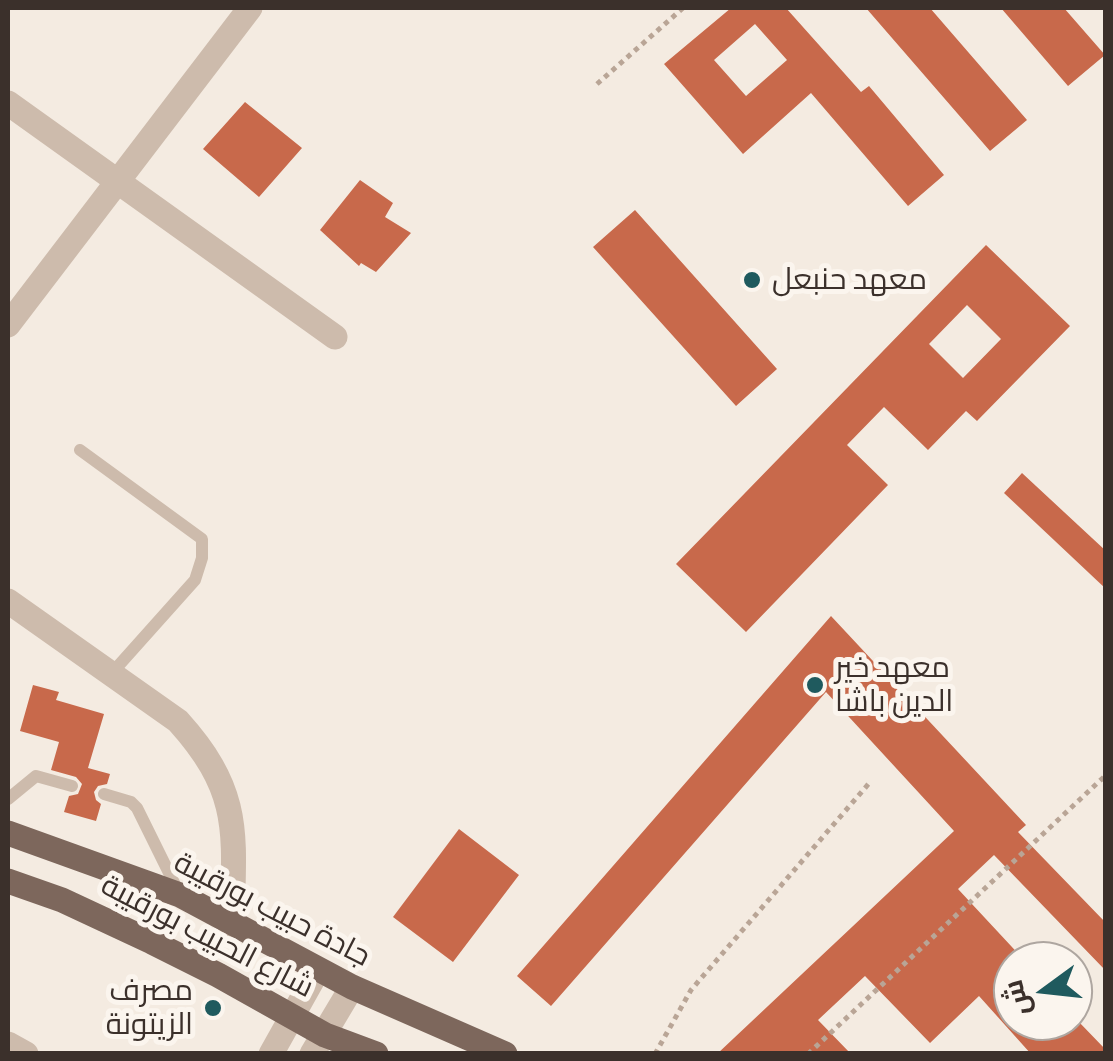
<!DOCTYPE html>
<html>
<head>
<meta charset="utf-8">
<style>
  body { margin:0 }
  #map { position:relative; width:1113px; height:1061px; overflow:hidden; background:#f4ebe1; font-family:"PT Sans Narrow",Cairo,sans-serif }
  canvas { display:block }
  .frame { position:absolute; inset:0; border:10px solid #3b302b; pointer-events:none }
  .north { position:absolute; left:993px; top:941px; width:100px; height:100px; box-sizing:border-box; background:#fbf5ee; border:2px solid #aea6a0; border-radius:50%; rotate:255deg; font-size:28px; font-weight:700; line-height:40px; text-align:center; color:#3b302b }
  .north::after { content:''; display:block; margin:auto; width:35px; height:45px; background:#1f5a5e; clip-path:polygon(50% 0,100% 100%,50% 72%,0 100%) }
</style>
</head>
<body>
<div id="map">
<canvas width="1113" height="1061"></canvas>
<div class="frame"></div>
<div class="north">ش</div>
</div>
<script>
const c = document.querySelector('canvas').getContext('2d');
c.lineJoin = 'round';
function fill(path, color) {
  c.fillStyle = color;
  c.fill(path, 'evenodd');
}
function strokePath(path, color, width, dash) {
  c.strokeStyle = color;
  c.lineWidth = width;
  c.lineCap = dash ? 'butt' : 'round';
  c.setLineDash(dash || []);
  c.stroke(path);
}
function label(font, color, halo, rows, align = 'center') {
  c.font = font + ' "PT Sans Narrow",Cairo,sans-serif';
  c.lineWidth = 10;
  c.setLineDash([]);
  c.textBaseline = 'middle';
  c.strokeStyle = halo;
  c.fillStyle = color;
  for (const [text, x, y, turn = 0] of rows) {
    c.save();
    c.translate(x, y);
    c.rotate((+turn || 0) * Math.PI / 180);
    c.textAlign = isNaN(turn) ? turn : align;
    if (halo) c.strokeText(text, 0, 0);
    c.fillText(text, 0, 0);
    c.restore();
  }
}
const building = new Path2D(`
  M 731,8 L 786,8 L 861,92 L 869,86 L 944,175 L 908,206 L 811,93 L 743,154 L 664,64 ZM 755,24 L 787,60 L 746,96 L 714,60 Z
  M 866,8 L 930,8 L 1027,120 L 990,151 Z
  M 1001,8 L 1064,8 L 1105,55 L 1068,86 Z
  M 245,102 L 302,148 L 259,197 L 203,149 Z
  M 360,180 L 393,203 L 385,217 L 411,233 L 376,272 L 361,263 L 359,266 L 320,230 Z
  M 635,210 L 777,369 L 736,406 L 593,247 Z
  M 986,245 L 1070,326 L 977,421 L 966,411 L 928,450 L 884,407 L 847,445 L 888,485 L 746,632 L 676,564 ZM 967,305 L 1001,339 L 963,378 L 929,344 Z
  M 1022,473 L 1106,551 L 1106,589 L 1004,493 Z
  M 831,616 L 1026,825 L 1018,832 L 1106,923 L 1106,971 L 994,855 L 958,889 L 1025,961 L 1013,961 L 1013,1021 L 1078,1021 L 1106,1050 L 1106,1054 L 1031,1054 L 979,996 L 930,1043 L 865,976 L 818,1020 L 851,1054 L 717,1054 L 954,831 L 826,692 L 551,1006 L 517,976 Z
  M 33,685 L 59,692 L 56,700 L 104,714 L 88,768 L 110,774 L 107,784 L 98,786 L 94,792 L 96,800 L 101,804 L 96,821 L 64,812 L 69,796 L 78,794 L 82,784 L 76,777 L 51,770 L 59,742 L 20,731 Z
  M 459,829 L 519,875 L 453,962 L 393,917 Z`);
const path = new Path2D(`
  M 597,84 L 683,8
  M 655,1054 L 691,990 L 871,781
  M 808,1054 L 1106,775`);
const lane = new Path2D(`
  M 80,450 L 202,539 L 202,558 L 195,580 L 111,674
  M 104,794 L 131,802 L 137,808 L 179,893
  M 8,799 L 36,776 L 72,786`);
const street = new Path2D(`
  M 8,103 L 335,337
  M 8,325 L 250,8
  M 8,601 L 178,721 C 243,793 234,834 232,925
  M 8,1044 L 26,1054
  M 271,1054 L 318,970
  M 312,1054 L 352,987`);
const primary = new Path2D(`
  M 8,833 L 180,895 L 352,987 L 505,1054
  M 8,881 L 62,900 L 152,942 L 218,975 L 325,1035 L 376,1054`);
const markers = [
  [752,280,10,"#1f5a5e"],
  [815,685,10,"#1f5a5e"],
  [213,1008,10,"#1f5a5e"]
];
const poiNames = [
  ["معهد حنبعل",772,280],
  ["معهد خير",835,668],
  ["الدين باشا",835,702],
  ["مصرف",193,991,"right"],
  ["الزيتونة",193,1025,"right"]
];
const streetNames = [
  ["جادة حبيب بورقيبة",272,910,27],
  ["شارع الحبيب بورقيبة",207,937,27]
];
fill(building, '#c8694b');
strokePath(path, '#b9a596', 5, [5, 5]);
strokePath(lane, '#cdbbac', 12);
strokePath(street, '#cdbbac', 25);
strokePath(primary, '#7d675c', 25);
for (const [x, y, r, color] of markers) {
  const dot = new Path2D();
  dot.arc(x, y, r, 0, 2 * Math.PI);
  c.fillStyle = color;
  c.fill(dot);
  strokePath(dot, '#fbf5ee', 4);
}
label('30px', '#3b302b', '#fbf5ee', poiNames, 'left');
label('30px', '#3b302b', '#fbf5ee', streetNames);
</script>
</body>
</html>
